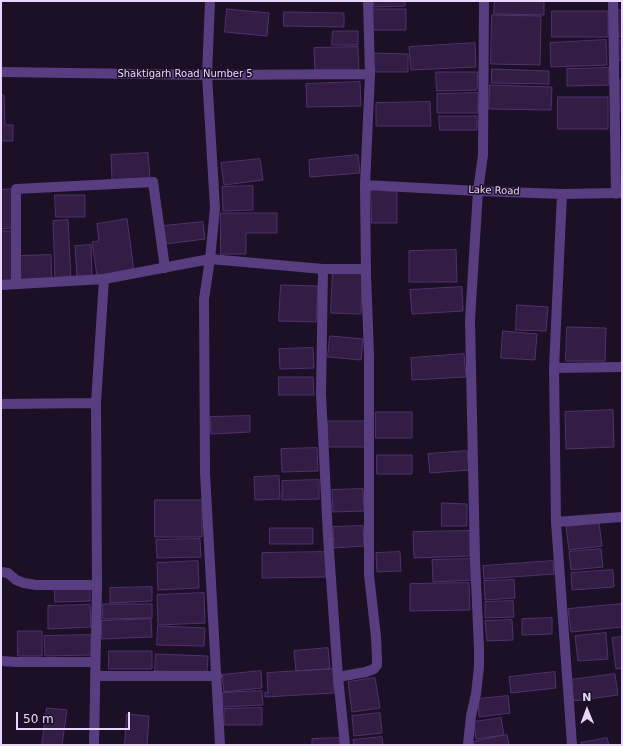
<!DOCTYPE html>
<html>
<head>
<meta charset="utf-8">
<style>
  body { margin:0 }
  #map { position:relative; width:623px; height:746px; overflow:hidden; background:#1b1025; font-family:"DejaVu Sans",sans-serif }
  canvas { display:block }
  .frame { position:absolute; inset:0; border:2px solid #e8d6fd; pointer-events:none }
  .north { position:absolute; left:567px; top:690px; width:40px; height:40px; -webkit-text-stroke:3px #1b1025; paint-order:stroke; rotate:359deg; font-size:11px; font-weight:700; line-height:16px; text-align:center; color:#e8d6fd }
  .north::after { content:''; display:block; margin:auto; width:14px; height:18px; background:#e8d6fd; clip-path:polygon(50% 0,100% 100%,50% 72%,0 100%) }
  .scale { position:absolute; left:16px; top:712px; width:114px; height:18px; box-sizing:border-box; border:2px solid #e8d6fd; border-top:0; padding-left:5px; font-size:12px; line-height:14px; white-space:nowrap; color:#e8d6fd; -webkit-text-stroke:3px #1b1025; paint-order:stroke }
</style>
</head>
<body>
<div id="map">
<canvas width="623" height="746"></canvas>
<div class="frame"></div>
<div class="north">N</div>
<div class="scale">50 m</div>
</div>
<script>
const c = document.querySelector('canvas').getContext('2d');
c.lineJoin = 'round';
function fill(path, color) {
  c.fillStyle = color;
  c.fill(path, 'evenodd');
}
function strokePath(path, color, width, dash) {
  c.strokeStyle = color;
  c.lineWidth = width;
  c.lineCap = dash ? 'butt' : 'round';
  c.setLineDash(dash || []);
  c.stroke(path);
}
function label(font, color, halo, rows, align = 'center') {
  c.font = font + ' "DejaVu Sans",sans-serif';
  c.lineWidth = 3;
  c.setLineDash([]);
  c.textBaseline = 'middle';
  c.strokeStyle = halo;
  c.fillStyle = color;
  for (const [text, x, y, turn = 0] of rows) {
    c.save();
    c.translate(x, y);
    c.rotate((+turn || 0) * Math.PI / 180);
    c.textAlign = isNaN(turn) ? turn : align;
    if (halo) c.strokeText(text, 0, 0);
    c.fillText(text, 0, 0);
    c.restore();
  }
}
const building = new Path2D(`
  M 374,1 L 405,1 L 405,6 L 374,7 Z
  M 495,1 L 544,1 L 544,15 L 494,14 Z
  M 227,9 L 269,13 L 267,36 L 225,32 Z
  M 373,9 L 406,9 L 406,30 L 373,30 Z
  M 617,10 L 622,10 L 622,37 L 619,37 Z
  M 552,11 L 608,11 L 608,37 L 552,37 Z
  M 284,12 L 344,13 L 344,27 L 284,26 Z
  M 492,15 L 541,16 L 540,65 L 491,64 Z
  M 333,31 L 358,31 L 358,45 L 332,45 Z
  M 606,40 L 607,65 L 551,67 L 550,43 Z
  M 617,40 L 622,40 L 622,60 L 618,61 Z
  M 475,43 L 476,67 L 411,70 L 409,47 Z
  M 358,47 L 359,72 L 315,72 L 314,48 Z
  M 372,53 L 408,54 L 408,72 L 372,72 Z
  M 609,68 L 609,85 L 567,86 L 567,69 Z
  M 492,69 L 549,71 L 549,84 L 492,83 Z
  M 436,72 L 478,72 L 477,90 L 437,91 Z
  M 622,80 L 622,111 L 619,111 L 618,81 Z
  M 360,82 L 361,106 L 307,107 L 306,84 Z
  M 490,85 L 552,87 L 551,110 L 489,109 Z
  M 478,93 L 478,113 L 437,113 L 437,94 Z
  M 1,95 L 4,95 L 5,125 L 13,125 L 13,141 L 1,141 Z
  M 558,97 L 608,97 L 608,129 L 558,129 Z
  M 430,102 L 431,126 L 376,126 L 376,103 Z
  M 439,116 L 477,116 L 477,130 L 440,130 Z
  M 148,153 L 150,178 L 112,180 L 111,155 Z
  M 358,155 L 360,173 L 310,177 L 309,160 Z
  M 260,159 L 263,180 L 224,185 L 221,163 Z
  M 253,186 L 253,210 L 223,211 L 222,187 Z
  M 13,189 L 13,228 L 1,229 L 1,190 Z
  M 371,189 L 397,189 L 397,223 L 372,223 Z
  M 55,195 L 85,195 L 85,217 L 56,217 Z
  M 221,213 L 277,213 L 277,233 L 246,233 L 246,254 L 221,254 Z
  M 127,219 L 134,271 L 97,276 L 92,242 L 99,241 L 97,224 Z
  M 68,220 L 71,279 L 55,279 L 53,221 Z
  M 203,222 L 205,239 L 165,244 L 163,226 Z
  M 1,231 L 14,231 L 13,282 L 1,282 Z
  M 91,245 L 92,277 L 77,278 L 75,246 Z
  M 456,250 L 457,282 L 409,282 L 409,251 Z
  M 51,255 L 52,281 L 19,281 L 18,256 Z
  M 333,271 L 362,272 L 361,314 L 331,313 Z
  M 281,285 L 318,286 L 316,322 L 279,321 Z
  M 462,287 L 463,311 L 412,314 L 410,290 Z
  M 517,305 L 548,307 L 546,331 L 516,330 Z
  M 567,327 L 606,328 L 605,361 L 566,361 Z
  M 503,331 L 537,334 L 535,360 L 501,358 Z
  M 330,336 L 363,339 L 361,360 L 328,357 Z
  M 313,348 L 314,368 L 280,369 L 279,349 Z
  M 464,354 L 466,377 L 412,380 L 411,358 Z
  M 279,377 L 313,377 L 314,395 L 279,395 Z
  M 613,410 L 614,447 L 566,449 L 565,412 Z
  M 376,412 L 412,412 L 412,438 L 376,438 Z
  M 250,416 L 250,432 L 211,434 L 210,417 Z
  M 328,421 L 365,421 L 365,447 L 328,447 Z
  M 317,448 L 318,471 L 282,472 L 281,449 Z
  M 467,451 L 469,470 L 430,473 L 428,454 Z
  M 377,455 L 412,455 L 412,474 L 377,474 Z
  M 279,476 L 280,499 L 255,500 L 254,477 Z
  M 319,480 L 319,499 L 282,500 L 282,481 Z
  M 363,489 L 364,511 L 333,512 L 332,490 Z
  M 155,500 L 202,500 L 202,537 L 155,537 Z
  M 442,503 L 467,504 L 467,526 L 442,526 Z
  M 599,523 L 602,546 L 569,550 L 566,527 Z
  M 363,526 L 364,546 L 334,548 L 333,527 Z
  M 270,528 L 313,528 L 313,544 L 270,544 Z
  M 470,531 L 470,556 L 414,558 L 413,532 Z
  M 200,539 L 201,557 L 157,558 L 156,540 Z
  M 601,549 L 603,567 L 571,570 L 569,552 Z
  M 326,552 L 326,577 L 262,578 L 262,553 Z
  M 400,552 L 401,571 L 377,572 L 376,553 Z
  M 471,559 L 472,580 L 433,582 L 432,560 Z
  M 198,561 L 199,588 L 158,590 L 157,563 Z
  M 553,561 L 554,574 L 484,579 L 483,566 Z
  M 613,570 L 614,587 L 572,590 L 571,573 Z
  M 514,580 L 515,598 L 485,600 L 484,581 Z
  M 469,583 L 470,610 L 410,611 L 410,584 Z
  M 90,585 L 90,601 L 55,602 L 54,586 Z
  M 152,587 L 152,601 L 110,603 L 110,588 Z
  M 204,593 L 205,623 L 158,625 L 157,595 Z
  M 513,601 L 514,617 L 485,618 L 485,602 Z
  M 103,604 L 152,604 L 152,618 L 103,619 Z
  M 622,604 L 622,627 L 571,632 L 568,609 Z
  M 90,605 L 91,627 L 48,629 L 48,606 Z
  M 552,618 L 552,634 L 522,635 L 522,619 Z
  M 151,619 L 152,637 L 102,639 L 101,621 Z
  M 512,620 L 513,640 L 487,641 L 485,621 Z
  M 158,626 L 205,628 L 204,646 L 157,645 Z
  M 18,631 L 42,631 L 42,656 L 18,656 Z
  M 606,633 L 608,659 L 578,661 L 575,636 Z
  M 91,635 L 91,655 L 45,656 L 44,636 Z
  M 622,637 L 622,668 L 616,669 L 612,638 Z
  M 328,648 L 330,669 L 296,671 L 294,651 Z
  M 109,651 L 152,651 L 152,669 L 109,669 Z
  M 156,654 L 208,656 L 207,673 L 155,671 Z
  M 333,669 L 334,693 L 265,697 L 265,692 L 268,693 L 267,673 Z
  M 261,671 L 262,688 L 224,692 L 222,675 Z
  M 555,672 L 556,688 L 511,693 L 509,677 Z
  M 615,674 L 618,695 L 573,701 L 570,680 Z
  M 375,678 L 380,708 L 352,712 L 348,682 Z
  M 262,691 L 263,705 L 223,707 L 222,693 Z
  M 508,696 L 510,713 L 479,717 L 478,699 Z
  M 47,708 L 67,710 L 62,745 L 42,745 Z
  M 262,708 L 262,725 L 224,725 L 224,709 Z
  M 380,713 L 382,733 L 354,736 L 352,716 Z
  M 127,714 L 149,716 L 147,745 L 125,745 Z
  M 501,718 L 504,735 L 476,739 L 474,722 Z
  M 507,735 L 509,745 L 474,745 L 473,742 Z
  M 382,737 L 383,745 L 354,745 L 353,740 Z
  M 340,738 L 340,745 L 312,745 L 312,739 Z
  M 607,738 L 609,745 L 582,745 L 581,743 Z`);
const minor = new Path2D(`
  M 210,1 L 207,75 L 215,208 L 210,259 L 204,299 L 205,473 L 220,745
  M 613,1 L 616,194
  M 1,72 L 207,75 L 370,74
  M 365,185 L 478,191 L 562,194 L 622,193
  M 562,194 L 554,368 L 556,522 L 572,745
  M 323,269 L 321,394 L 328,537 L 338,677 L 345,745
  M 16,284 L 16,189 L 153,182 L 165,268
  M 1,285 L 104,279 L 210,259 L 323,269 L 366,269
  M 554,368 L 622,367
  M 1,404 L 96,403
  M 556,522 L 622,517
  M 1,572 L 8,573 L 16,580 L 24,583 L 36,585 L 97,585
  M 1,661 L 16,662 L 95,662
  M 95,676 L 217,676
  M 338,677 L 366,672 L 374,669 L 377,665 L 377,660 L 376,637 L 369,575 L 369,355 L 366,274 L 365,185 L 370,74 L 368,1
  M 94,745 L 97,585 L 96,403 L 104,279
  M 468,745 L 471,716 L 476,694 L 479,667 L 479,648 L 475,560 L 470,320 L 478,191 L 483,155 L 484,1`);
const streetNames = [
  ["Shaktigarh Road Number 5",185,74],
  ["Lake Road",494,191,2]
];
fill(building, '#331d45');
strokePath(building, '#53316f', 1);
strokePath(minor, '#583e81', 10);
label('10px', '#e8d6fd', '#1b1025', streetNames);
</script>
</body>
</html>
